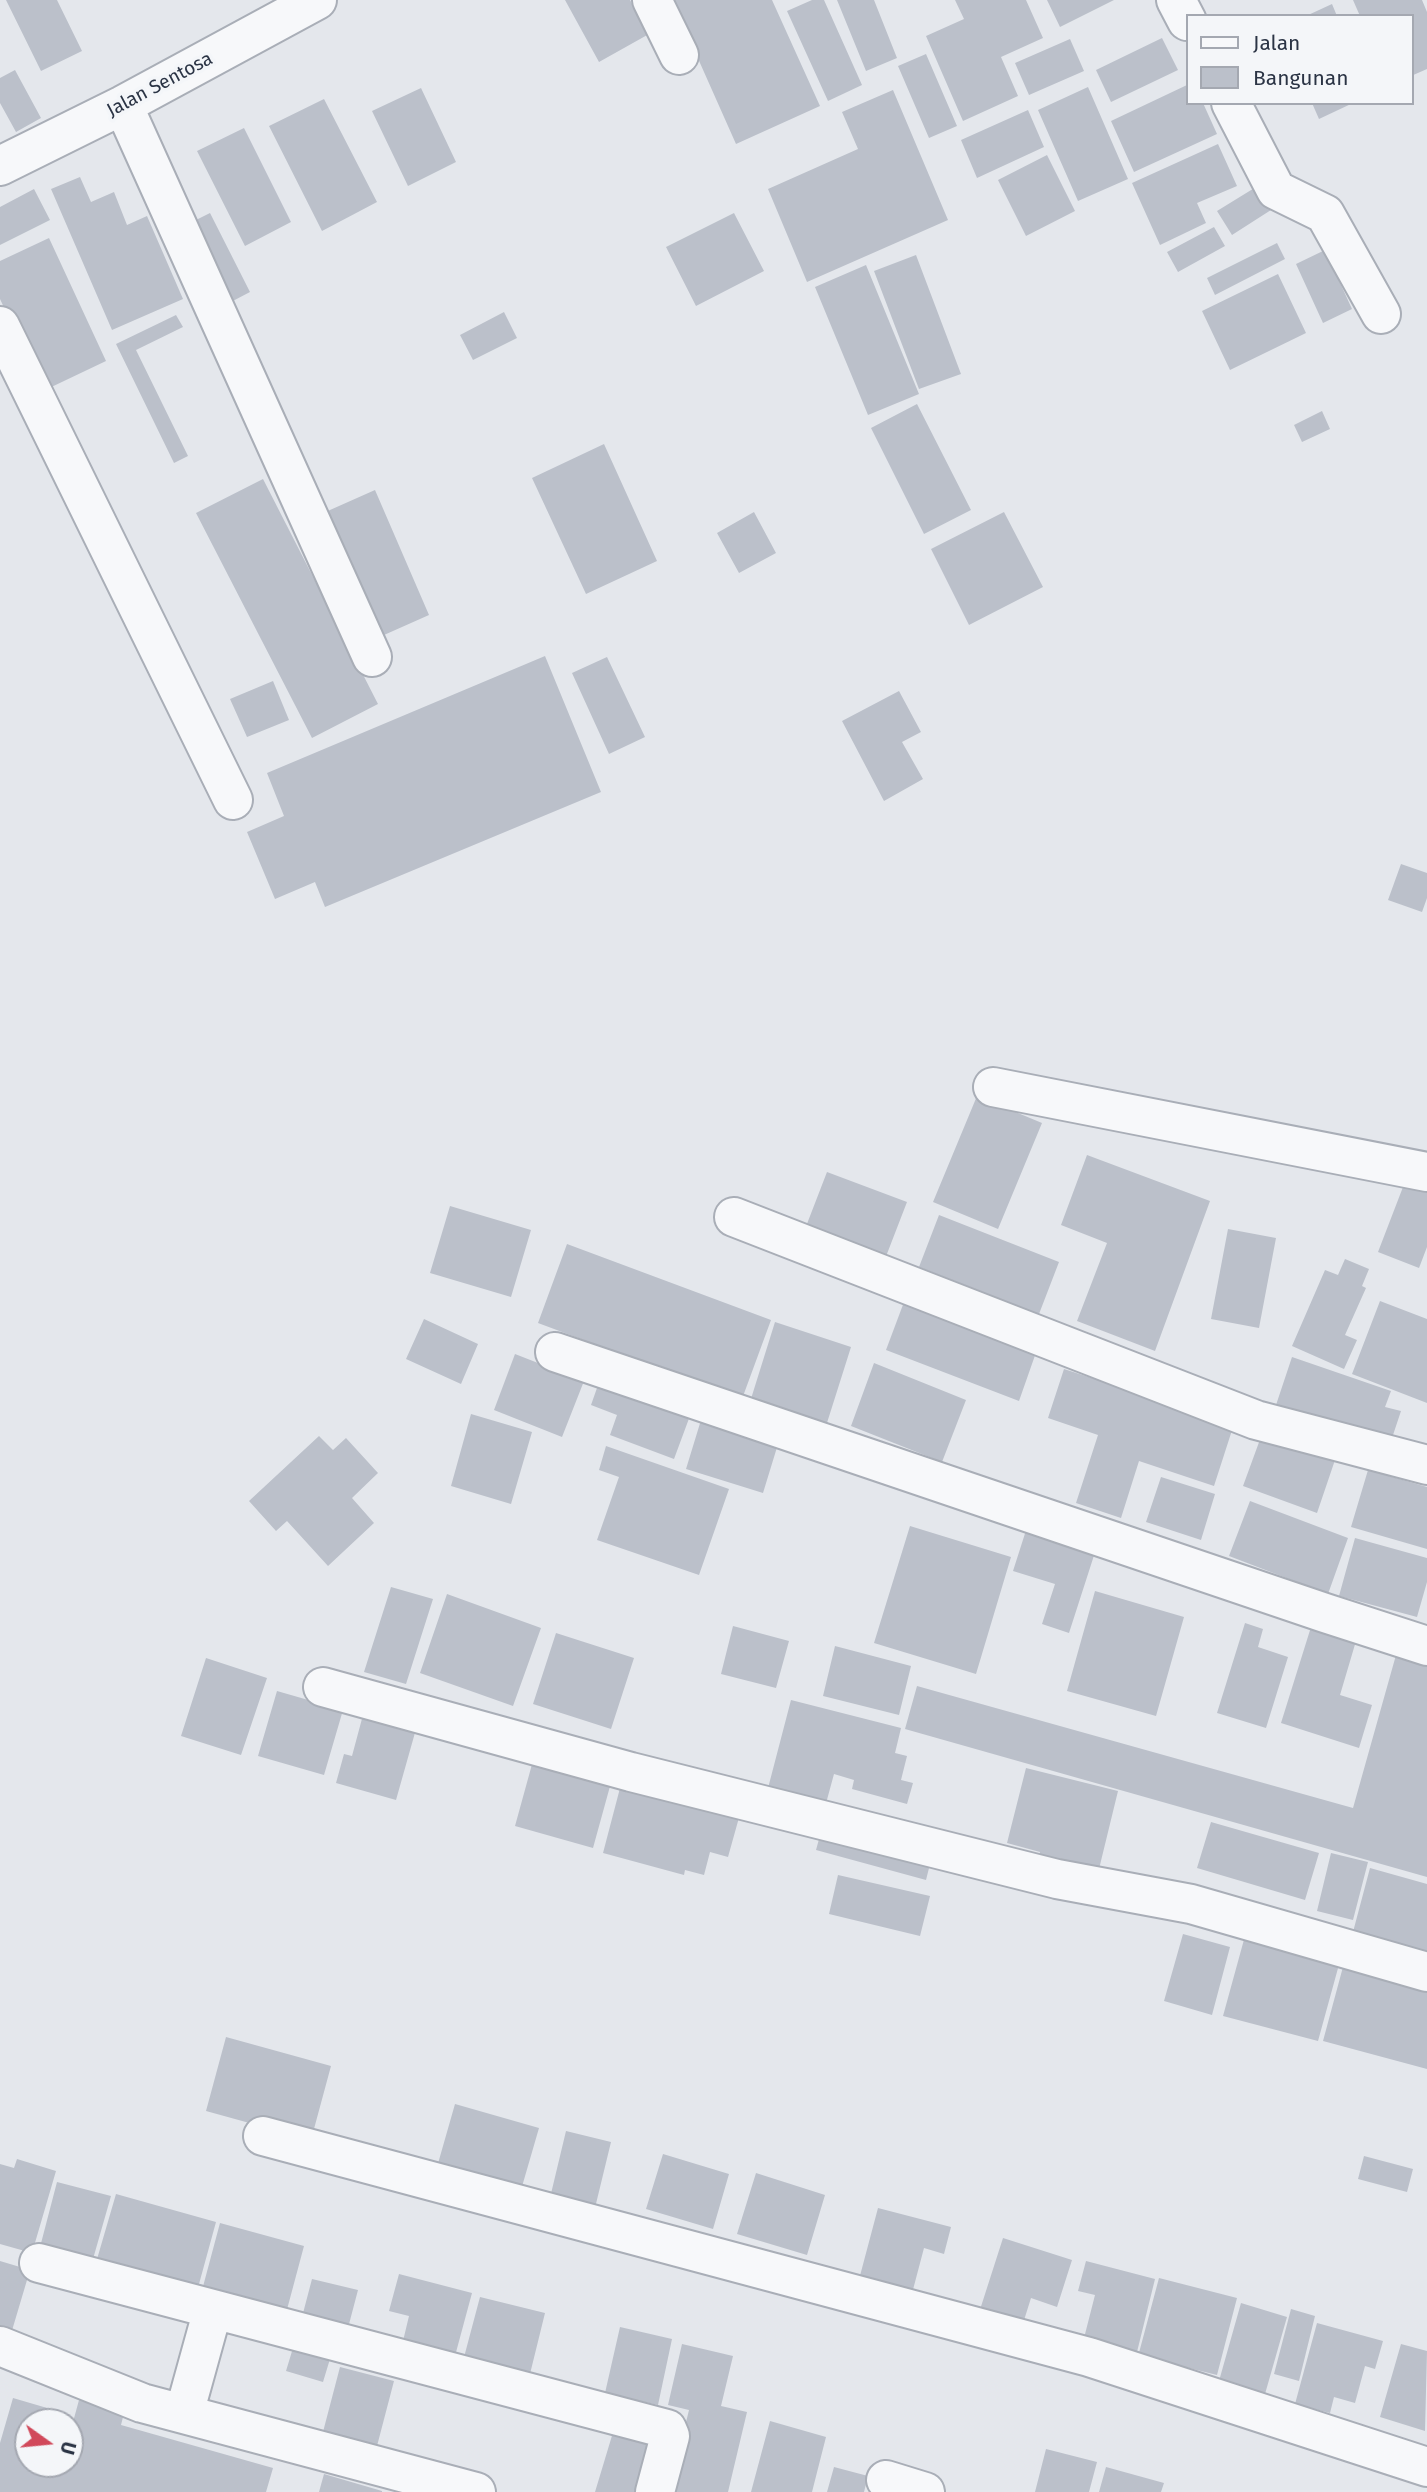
<!DOCTYPE html>
<html>
<head>
<meta charset="utf-8">
<style>
  body { margin:0 }
  #map { position:relative; width:1427px; height:2492px; overflow:hidden; background:#e4e7ec; font-family:"Fira Sans",sans-serif }
  canvas { display:block }
  .legend { position:absolute; left:1186px; top:14px; width:228px; height:91px; box-sizing:border-box; background:#f4f6f9; border:2px solid #a4a8b1; margin:0; padding:9px 12px; list-style:none; font-size:21px; color:#2b3445 }
  .legend li { display:flex; align-items:center; gap:14px; height:35px }
  .legend b { width:35px; border:2px solid #a4a8b1 }
  .north { position:absolute; left:14px; top:2408px; width:70px; height:70px; box-sizing:border-box; background:#f4f6f9; border:2px solid #a4a8b1; border-radius:50%; rotate:105deg; font-size:19px; font-weight:700; line-height:28px; text-align:center; color:#2b3445 }
  .north::after { content:''; display:block; margin:auto; width:24px; height:32px; background:#d1495b; clip-path:polygon(50% 0,100% 100%,50% 72%,0 100%) }
</style>
</head>
<body>
<div id="map">
<canvas width="1427" height="2492"></canvas>
<ul class="legend">
<li><b style="height:9px;background:#f7f8fa"></b>Jalan</li>
<li><b style="height:19px;background:#bbc0ca"></b>Bangunan</li>
</ul>
<div class="north">U</div>
</div>
<script>
const c = document.querySelector('canvas').getContext('2d');
c.lineJoin = 'round';
function fill(path, color) {
  c.fillStyle = color;
  c.fill(path, 'evenodd');
}
function strokePath(path, color, width, dash) {
  c.strokeStyle = color;
  c.lineWidth = width;
  c.lineCap = dash ? 'butt' : 'round';
  c.setLineDash(dash || []);
  c.stroke(path);
}
function label(font, color, halo, rows, align = 'center') {
  c.font = font + ' "Fira Sans",sans-serif';
  c.lineWidth = 7;
  c.setLineDash([]);
  c.textBaseline = 'middle';
  c.strokeStyle = halo;
  c.fillStyle = color;
  for (const [text, x, y, turn = 0] of rows) {
    c.save();
    c.translate(x, y);
    c.rotate((+turn || 0) * Math.PI / 180);
    c.textAlign = isNaN(turn) ? turn : align;
    if (halo) c.strokeText(text, 0, 0);
    c.fillText(text, 0, 0);
    c.restore();
  }
}
const building = new Path2D(`
  M 6,0 L 57,0 L 82,51 L 41,71 Z
  M 565,0 L 630,0 L 649,34 L 599,62 Z
  M 672,0 L 772,0 L 820,106 L 736,144 Z
  M 812,0 L 824,0 L 862,85 L 828,101 L 787,11 Z
  M 837,0 L 874,0 L 897,58 L 866,71 Z
  M 955,0 L 1026,0 L 1043,38 L 1001,57 L 1018,96 L 963,121 L 926,36 L 964,19 Z
  M 1047,0 L 1114,0 L 1060,27 Z
  M 1353,0 L 1422,0 L 1427,12 L 1427,69 L 1411,76 L 1411,16 L 1360,16 Z
  M 1332,4 L 1337,16 L 1306,16 Z
  M 1162,38 L 1178,70 L 1111,102 L 1096,70 Z
  M 1070,39 L 1084,71 L 1029,95 L 1015,63 Z
  M 926,54 L 957,126 L 929,138 L 898,66 Z
  M 15,70 L 41,118 L 16,132 L 0,103 L 0,78 Z
  M 1187,85 L 1187,103 L 1203,103 L 1217,134 L 1134,172 L 1111,121 Z
  M 1088,87 L 1128,179 L 1078,201 L 1038,110 Z
  M 421,88 L 456,162 L 408,186 L 372,111 Z
  M 893,90 L 948,220 L 807,282 L 768,189 L 858,149 L 842,112 Z
  M 324,99 L 377,202 L 322,231 L 269,126 Z
  M 1312,103 L 1353,103 L 1319,119 Z
  M 1028,110 L 1044,147 L 977,178 L 961,140 Z
  M 244,128 L 291,222 L 245,246 L 197,151 Z
  M 1218,144 L 1237,186 L 1197,203 L 1206,223 L 1160,245 L 1132,183 Z
  M 1047,155 L 1075,211 L 1026,236 L 998,180 Z
  M 80,177 L 91,202 L 114,192 L 127,225 L 147,216 L 183,299 L 112,330 L 51,189 Z
  M 1256,187 L 1271,210 L 1232,235 L 1217,211 Z
  M 34,189 L 50,220 L 0,245 L 0,207 Z
  M 210,213 L 250,292 L 229,303 L 190,223 Z
  M 734,213 L 764,271 L 696,306 L 666,247 Z
  M 1214,227 L 1225,246 L 1178,272 L 1167,252 Z
  M 49,238 L 106,361 L 43,391 L 0,299 L 0,261 Z
  M 1277,243 L 1285,259 L 1215,295 L 1207,278 Z
  M 1325,250 L 1352,309 L 1323,323 L 1296,264 Z
  M 916,255 L 961,374 L 919,389 L 874,271 Z
  M 866,265 L 919,394 L 868,415 L 815,287 Z
  M 1278,274 L 1306,333 L 1230,370 L 1202,311 Z
  M 504,312 L 517,338 L 473,360 L 460,335 Z
  M 176,315 L 183,327 L 136,350 L 188,456 L 174,463 L 116,344 Z
  M 917,404 L 971,510 L 924,534 L 871,428 Z
  M 1322,411 L 1330,429 L 1302,442 L 1294,425 Z
  M 604,444 L 657,561 L 586,594 L 532,478 Z
  M 263,479 L 378,704 L 312,738 L 196,513 Z
  M 375,490 L 429,615 L 375,639 L 321,514 Z
  M 754,512 L 776,553 L 739,573 L 717,533 Z
  M 1004,512 L 1043,587 L 969,625 L 931,549 Z
  M 545,656 L 601,792 L 325,907 L 315,882 L 275,899 L 247,832 L 284,816 L 267,773 Z
  M 607,657 L 645,737 L 609,754 L 572,673 Z
  M 273,681 L 289,720 L 247,737 L 230,699 Z
  M 899,691 L 921,732 L 902,742 L 923,779 L 884,801 L 842,721 Z
  M 1401,864 L 1427,873 L 1427,898 L 1422,912 L 1388,900 Z
  M 977,1096 L 1042,1123 L 998,1229 L 933,1202 Z
  M 1087,1155 L 1210,1201 L 1155,1351 L 1077,1321 L 1107,1243 L 1061,1225 Z
  M 827,1172 L 907,1202 L 885,1259 L 805,1229 Z
  M 1408,1174 L 1427,1182 L 1427,1247 L 1419,1268 L 1378,1252 Z
  M 450,1206 L 531,1230 L 511,1297 L 430,1273 Z
  M 939,1215 L 1059,1262 L 1039,1314 L 919,1267 Z
  M 1228,1229 L 1276,1238 L 1259,1328 L 1211,1319 Z
  M 567,1244 L 771,1320 L 742,1399 L 538,1323 Z
  M 1345,1259 L 1369,1269 L 1362,1286 L 1366,1288 L 1345,1335 L 1357,1340 L 1344,1369 L 1292,1346 L 1325,1270 L 1338,1275 Z
  M 907,1294 L 1039,1344 L 1019,1401 L 886,1350 Z
  M 1380,1301 L 1427,1319 L 1427,1403 L 1352,1374 Z
  M 424,1319 L 478,1344 L 461,1384 L 406,1359 Z
  M 775,1322 L 851,1347 L 826,1426 L 750,1402 Z
  M 515,1354 L 584,1381 L 562,1437 L 494,1410 Z
  M 1292,1357 L 1391,1391 L 1385,1407 L 1401,1411 L 1388,1450 L 1274,1411 Z
  M 874,1363 L 966,1400 L 942,1462 L 851,1426 Z
  M 1064,1369 L 1234,1424 L 1214,1486 L 1139,1461 L 1121,1518 L 1076,1503 L 1098,1435 L 1048,1418 Z
  M 603,1371 L 694,1405 L 674,1459 L 610,1435 L 617,1415 L 591,1405 Z
  M 705,1407 L 782,1431 L 763,1493 L 686,1469 Z
  M 471,1414 L 532,1432 L 511,1504 L 451,1486 Z
  M 1262,1434 L 1335,1460 L 1317,1513 L 1243,1486 Z
  M 319,1436 L 333,1450 L 346,1438 L 378,1473 L 352,1498 L 374,1523 L 328,1566 L 287,1521 L 276,1531 L 249,1501 Z
  M 606,1446 L 729,1489 L 699,1575 L 597,1540 L 619,1477 L 599,1470 Z
  M 1368,1470 L 1427,1487 L 1427,1549 L 1351,1527 Z
  M 1161,1477 L 1215,1494 L 1201,1540 L 1146,1522 Z
  M 1250,1501 L 1348,1538 L 1328,1594 L 1229,1556 Z
  M 1029,1521 L 1098,1543 L 1069,1633 L 1042,1624 L 1055,1584 L 1013,1571 Z
  M 910,1526 L 1011,1557 L 976,1674 L 874,1643 Z
  M 1355,1538 L 1427,1558 L 1427,1582 L 1417,1617 L 1339,1596 Z
  M 391,1587 L 433,1599 L 406,1684 L 364,1672 Z
  M 1095,1591 L 1184,1617 L 1156,1716 L 1067,1691 Z
  M 447,1594 L 541,1628 L 513,1706 L 420,1673 Z
  M 1245,1623 L 1263,1629 L 1258,1647 L 1288,1657 L 1266,1728 L 1217,1713 Z
  M 733,1626 L 789,1641 L 776,1688 L 721,1674 Z
  M 1311,1627 L 1356,1641 L 1340,1695 L 1372,1705 L 1359,1748 L 1281,1723 Z
  M 556,1633 L 634,1658 L 611,1729 L 533,1704 Z
  M 835,1646 L 911,1666 L 899,1715 L 823,1696 Z
  M 1396,1655 L 1427,1664 L 1427,1877 L 905,1729 L 917,1686 L 1353,1808 Z
  M 206,1658 L 267,1678 L 241,1755 L 181,1736 Z
  M 277,1691 L 343,1710 L 324,1775 L 258,1756 Z
  M 367,1700 L 420,1715 L 396,1800 L 336,1783 L 344,1754 L 352,1756 Z
  M 791,1700 L 901,1728 L 895,1753 L 907,1756 L 901,1780 L 913,1783 L 907,1804 L 852,1789 L 854,1780 L 834,1774 L 825,1807 L 767,1792 Z
  M 534,1757 L 612,1779 L 593,1848 L 515,1826 Z
  M 1026,1768 L 1118,1791 L 1090,1906 L 1031,1891 L 1040,1852 L 1007,1843 Z
  M 625,1769 L 740,1814 L 728,1857 L 710,1852 L 704,1875 L 685,1870 L 684,1875 L 603,1853 Z
  M 829,1803 L 938,1832 L 926,1880 L 816,1850 Z
  M 1211,1822 L 1319,1853 L 1305,1900 L 1197,1868 Z
  M 1331,1853 L 1368,1862 L 1353,1920 L 1317,1911 Z
  M 1370,1868 L 1427,1884 L 1427,1968 L 1349,1947 Z
  M 838,1875 L 930,1896 L 920,1936 L 829,1914 Z
  M 1248,1925 L 1343,1950 L 1318,2041 L 1223,2016 Z
  M 1183,1934 L 1230,1947 L 1212,2015 L 1164,2001 Z
  M 1347,1952 L 1427,1974 L 1427,2069 L 1323,2041 Z
  M 226,2037 L 331,2066 L 311,2140 L 206,2111 Z
  M 455,2104 L 539,2128 L 521,2190 L 437,2167 Z
  M 566,2131 L 611,2142 L 594,2212 L 549,2202 Z
  M 663,2154 L 729,2174 L 713,2229 L 646,2209 Z
  M 1364,2156 L 1413,2169 L 1407,2192 L 1358,2179 Z
  M 17,2159 L 56,2171 L 32,2253 L 0,2244 L 0,2164 L 14,2168 Z
  M 756,2173 L 825,2195 L 807,2255 L 737,2234 Z
  M 57,2182 L 111,2196 L 91,2266 L 39,2251 Z
  M 116,2194 L 216,2222 L 196,2295 L 95,2266 Z
  M 878,2208 L 951,2227 L 944,2254 L 924,2248 L 910,2301 L 857,2287 Z
  M 220,2223 L 304,2246 L 285,2317 L 201,2294 Z
  M 1003,2238 L 1072,2260 L 1057,2307 L 1031,2298 L 1020,2333 L 977,2319 Z
  M 0,2261 L 30,2270 L 5,2354 L 0,2353 Z
  M 1086,2261 L 1155,2279 L 1136,2356 L 1083,2342 L 1095,2295 L 1078,2291 Z
  M 399,2274 L 472,2293 L 455,2356 L 403,2341 L 409,2316 L 389,2311 Z
  M 1159,2278 L 1237,2298 L 1217,2375 L 1177,2365 L 1175,2374 L 1136,2364 Z
  M 312,2279 L 358,2290 L 348,2328 L 302,2317 Z
  M 480,2297 L 545,2313 L 529,2378 L 463,2361 Z
  M 1241,2303 L 1287,2317 L 1265,2394 L 1219,2381 Z
  M 1291,2309 L 1315,2316 L 1299,2381 L 1274,2374 Z
  M 1317,2323 L 1383,2341 L 1375,2369 L 1365,2366 L 1355,2403 L 1334,2397 L 1330,2413 L 1295,2404 Z
  M 620,2327 L 672,2339 L 658,2405 L 605,2393 Z
  M 296,2338 L 333,2349 L 323,2382 L 286,2371 Z
  M 682,2344 L 733,2356 L 721,2406 L 747,2412 L 728,2492 L 669,2492 L 689,2410 L 668,2405 Z
  M 1401,2344 L 1427,2351 L 1425,2431 L 1380,2417 Z
  M 340,2367 L 394,2381 L 377,2446 L 318,2451 Z
  M 13,2398 L 54,2410 L 53,2415 L 70,2420 L 69,2422 L 28,2422 L 28,2464 L 70,2464 L 70,2433 L 79,2400 L 124,2413 L 121,2425 L 273,2468 L 266,2492 L 0,2492 L 0,2443 Z
  M 770,2421 L 826,2437 L 812,2492 L 751,2492 Z
  M 614,2429 L 657,2442 L 642,2492 L 595,2492 Z
  M 1046,2449 L 1097,2462 L 1089,2492 L 1035,2492 Z
  M 834,2467 L 868,2476 L 864,2492 L 827,2492 Z
  M 1106,2467 L 1164,2483 L 1161,2492 L 1099,2492 Z
  M 324,2474 L 382,2491 L 382,2492 L 319,2492 Z`);
const minor = new Path2D(`
  M 652,0 L 679,55
  M 1176,0 L 1187,21
  M 1231,103 L 1276,190 L 1325,214 L 1381,314
  M 123,105 L 372,657
  M 0,166 L 123,105 L 317,0
  M 0,326 L 233,800
  M 993,1087 L 1427,1172
  M 734,1217 L 1256,1420 L 1427,1465
  M 555,1352 L 1325,1613 L 1427,1646
  M 323,1687 L 631,1772 L 1057,1879 L 1191,1904 L 1427,1972
  M 263,2136 L 1089,2357 L 1427,2467
  M 39,2263 L 667,2429 L 670,2436 L 655,2492
  M 0,2346 L 142,2403 L 476,2492
  M 184,2414 L 213,2309
  M 886,2480 L 925,2492`);
const streetNames = [
  ["Jalan Sentosa",160,85,-28]
];
fill(building, '#bbc0ca');
strokePath(minor, '#a9aeb7', 42);
strokePath(minor, '#f7f8fa', 38);
label('19px', '#2b3445', '#f4f6f9', streetNames);
</script>
</body>
</html>
